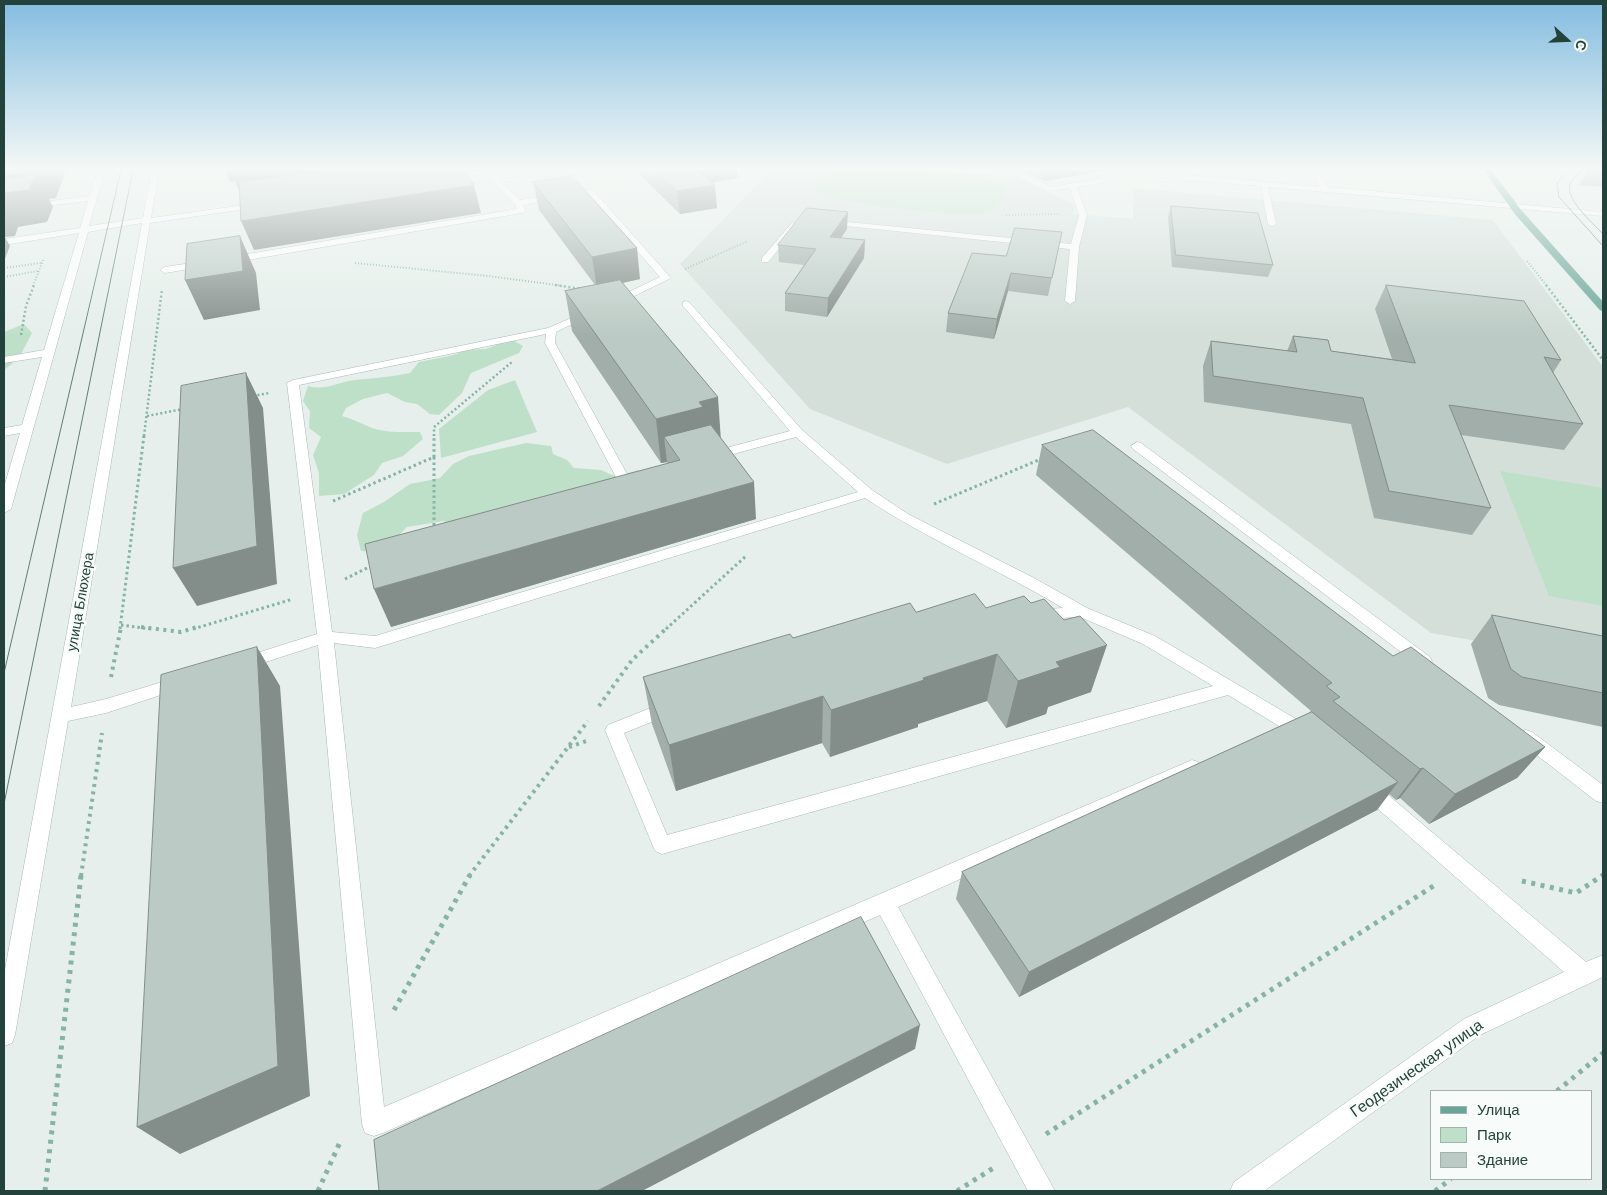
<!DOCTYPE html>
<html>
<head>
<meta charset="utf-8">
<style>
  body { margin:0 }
  #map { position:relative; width:1607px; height:1195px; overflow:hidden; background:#e6efeb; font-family:Helvetica,sans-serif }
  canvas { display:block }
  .frame { position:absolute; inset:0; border:5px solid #23423b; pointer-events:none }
  .legend { position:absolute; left:1430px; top:1090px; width:162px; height:90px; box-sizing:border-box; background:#f7fbf9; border:1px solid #a2b1ad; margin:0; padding:6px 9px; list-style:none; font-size:15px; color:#23423b }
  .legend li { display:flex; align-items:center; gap:10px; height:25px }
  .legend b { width:25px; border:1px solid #a2b1ad }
  .north { position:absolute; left:1542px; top:15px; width:50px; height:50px; -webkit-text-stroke:4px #f7fbf9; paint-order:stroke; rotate:110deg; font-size:14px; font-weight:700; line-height:20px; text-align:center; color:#23423b }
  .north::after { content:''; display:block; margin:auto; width:18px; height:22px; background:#23423b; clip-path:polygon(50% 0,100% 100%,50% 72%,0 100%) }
</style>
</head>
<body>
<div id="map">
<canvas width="1607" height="1195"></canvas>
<div class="frame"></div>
<ul class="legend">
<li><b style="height:6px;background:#69a698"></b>Улица</li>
<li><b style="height:14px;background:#bee0c9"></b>Парк</li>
<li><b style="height:14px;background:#bbcac4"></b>Здание</li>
</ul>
<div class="north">С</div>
</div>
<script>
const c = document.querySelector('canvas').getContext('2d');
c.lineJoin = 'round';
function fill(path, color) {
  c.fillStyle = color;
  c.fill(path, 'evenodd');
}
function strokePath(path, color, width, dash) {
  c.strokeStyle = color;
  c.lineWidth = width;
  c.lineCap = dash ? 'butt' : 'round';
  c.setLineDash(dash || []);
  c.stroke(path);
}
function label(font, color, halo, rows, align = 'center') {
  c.font = font + ' Helvetica,sans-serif';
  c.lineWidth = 5;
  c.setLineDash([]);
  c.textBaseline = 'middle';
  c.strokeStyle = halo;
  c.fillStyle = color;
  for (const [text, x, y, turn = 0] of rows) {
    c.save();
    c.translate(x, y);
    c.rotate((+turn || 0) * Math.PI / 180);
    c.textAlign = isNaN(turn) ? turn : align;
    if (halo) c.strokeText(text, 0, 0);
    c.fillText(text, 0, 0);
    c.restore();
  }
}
const built = new Path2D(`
  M 771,170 L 931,170 L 1018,178 L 1075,205 L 1073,214 L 1133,219 L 1133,188 L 1493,220 L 1603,367 L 1603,663 L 1431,633 L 1128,407 L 947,464 L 810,409 L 680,264 Z`);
const green = new Path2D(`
  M 836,170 C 864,170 994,169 1007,190 C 1003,199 1001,207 991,211 C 972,220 838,203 817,193 L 815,187 L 829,173 Z
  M 24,324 L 32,333 L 19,358 L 4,370 L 4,332 Z
  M 511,339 L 523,346 L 519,353 L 471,373 L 462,393 L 439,415 L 430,414 L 417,404 L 405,402 L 387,393 L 363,399 L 346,408 L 342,416 C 353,419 362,424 372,428 C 387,433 404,432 420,432 L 423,439 L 403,456 L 382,463 L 374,475 L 344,494 L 319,496 L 319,473 L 313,455 L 321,437 L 309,428 L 310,411 L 303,401 L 308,386 C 326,391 338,382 355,380 C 374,378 391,377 410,373 L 419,362 L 454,355 L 465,350 L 486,349 Z
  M 515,380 L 537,432 L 441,458 L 439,429 L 488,390 Z
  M 526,443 L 551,446 L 553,454 L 567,460 L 574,468 L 601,470 L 612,475 L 630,476 L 454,532 L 444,521 L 407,527 L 381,553 L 361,551 L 357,535 L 363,513 L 384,502 L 410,484 L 440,478 L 453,464 L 469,456 Z
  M 1500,471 L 1603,488 L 1603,606 L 1549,596 Z`);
const pathFar4 = new Path2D(`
  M 1006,215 L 1059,214
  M 1527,261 L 1547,286
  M 355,263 L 488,276 L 564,286
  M 4,268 L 41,263
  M 685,269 L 748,241
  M 4,277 L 38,271
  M 33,286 L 44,258`);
const pathFar3 = new Path2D(`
  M 555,285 L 582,289
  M 1546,285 L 1603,360
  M 21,335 L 26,306 L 34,285
  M 253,396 L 269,393
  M 147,416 L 183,409
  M 144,436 L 162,289
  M 434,436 L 434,427 L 512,362`);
const pathFar2 = new Path2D(`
  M 434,457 L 434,528
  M 333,501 L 434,457 L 434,435
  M 934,504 L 1041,459
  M 345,579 L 373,565
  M 121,625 L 151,629
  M 120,629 L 144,435
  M 193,629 L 293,599
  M 666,629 L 746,556`);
const pathFar1 = new Path2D(`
  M 141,627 L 181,632 L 197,627
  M 111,677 L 121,627
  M 599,706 L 632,660 L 668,627
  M 569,747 L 589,740
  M 81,876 L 102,733
  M 469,876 L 588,721
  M 1601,876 L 1603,875`);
const path = new Path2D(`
  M 1522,881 L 1576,893 L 1603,875
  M 394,1010 L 470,875
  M 1557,1091 L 1603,1053
  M 1046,1134 L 1435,885
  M 45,1191 L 81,875
  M 318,1191 L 341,1140
  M 957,1191 L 995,1167
  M 1435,1191 L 1451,1179`);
const minor = new Path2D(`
  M 98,170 L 105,170 L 89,226 L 143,218 L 152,170 L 159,170 L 151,218 L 259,203 L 263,205 L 259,207 L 150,223 L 71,707 L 106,699 L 179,677 L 185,679 L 187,683 L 185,687 L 106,713 L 68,721 L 15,1035 L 12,1043 L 4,1046 L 4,975 L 142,223 L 88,232 L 11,509 L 4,513 L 4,487 L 20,433 L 4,436 L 4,428 L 22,425 L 42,357 L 4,363 L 4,357 L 44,350 L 79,233 L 4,245 L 4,239 L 80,228 L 88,201 L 4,211 L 4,207 L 90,196 Z
  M 483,170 L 490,170 L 495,175 L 532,170 L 547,170 L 544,172 L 499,179 L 520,200 L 592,189 L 671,278 L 616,305 L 610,305 L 610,301 L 660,277 L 587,194 L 523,205 L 526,211 L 522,213 L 230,263 L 226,260 L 230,257 L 517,209 L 515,204 L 486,174 L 447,179 L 443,177 L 447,175 Z
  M 629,170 L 637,170 L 641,174 L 634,176 Z
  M 1004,170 L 1013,170 L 1052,187 L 1096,179 L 1115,170 L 1134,170 L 1319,187 L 1314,170 L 1321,170 L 1327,187 L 1603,212 L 1603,216 L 1268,187 L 1276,224 L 1272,226 L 1268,224 L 1261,186 L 1163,178 L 1121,172 L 1101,183 L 1077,187 L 1087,215 L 1079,247 L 1075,301 L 1070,304 L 1065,301 L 1070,249 L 827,224 L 823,222 L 827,220 L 1071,244 L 1079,215 L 1070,188 L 1048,191 Z
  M 792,223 L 799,225 L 768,262 L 762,262 L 762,258 Z
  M 205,261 L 208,262 L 208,266 L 165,273 L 160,270 L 165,267 Z
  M 686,301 L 689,302 L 802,430 L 872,490 L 908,514 L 1034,578 L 1087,608 L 1155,636 L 1296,719 L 1299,724 L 1296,729 L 1290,731 L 1284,729 L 1228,695 L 662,854 L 655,851 L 605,730 L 608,725 L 668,701 L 674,703 L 676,708 L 674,713 L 624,733 L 667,835 L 1213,686 L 1143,644 L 1080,617 L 1039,619 L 1034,618 L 1031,614 L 1034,610 L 1063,608 C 998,569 928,540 865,498 L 375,648 L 334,643 L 384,1107 L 1192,760 L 1198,762 L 1201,767 L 1198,772 L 898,907 L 1055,1191 L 1028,1191 L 880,915 L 383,1133 L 374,1136 L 365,1133 L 362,1124 L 318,645 L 244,669 L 238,667 L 236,663 L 238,659 L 317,634 L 287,383 L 293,380 L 548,328 L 588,311 L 593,314 L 556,332 L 555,343 L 627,474 L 638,471 L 644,475 L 643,478 L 623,483 L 617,479 L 545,343 L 546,334 L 299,385 L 332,632 L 375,636 L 858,492 L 796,437 L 711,460 L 707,459 L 705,456 L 707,453 L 790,431 L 683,306 L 683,302 Z
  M 1137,442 L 1141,443 L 1430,657 L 1432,661 L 1430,665 L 1424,667 L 1418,665 L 1133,449 L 1131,446 Z
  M 1526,730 L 1532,732 L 1603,785 L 1603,803 L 1596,801 L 1520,742 L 1517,737 L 1520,732 Z
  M 1368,781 L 1375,784 L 1586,962 L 1603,955 L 1603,977 L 1480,1035 L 1264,1191 L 1230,1191 L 1234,1182 L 1464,1019 L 1564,972 L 1361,794 L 1359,789 L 1361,784 Z`);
const major = new Path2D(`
  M 1484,170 L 1491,170 L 1521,210 L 1603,302 L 1603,311 L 1600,310 L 1515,214 Z`);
const tram = new Path2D(`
  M 1569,170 L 1557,183 L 1559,197 L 1603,246
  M 1583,170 C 1580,173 1574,177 1571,182 C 1562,197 1593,223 1603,234
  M 4,673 L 121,170
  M 4,804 L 133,170`);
const wall = new Path2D(`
  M 639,170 L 737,170 L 737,178 L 712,182 L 717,208 L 680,214 L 641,176 L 640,171 Z
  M 1021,170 L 1107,170 L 1044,181 Z
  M 1587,170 L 1603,170 L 1603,187 L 1579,185 Z
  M 533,182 L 640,279 L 623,283 L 721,438 L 756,519 L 391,627 L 667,464 L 667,462 L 661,463 L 572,331 L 565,291 L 595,285 L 539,210 Z
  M 1171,206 L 1273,265 L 1268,277 L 1172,267 L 1168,217 Z
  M 847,229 L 841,238 L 865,240 L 864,258 L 827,317 L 785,311 L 785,293 L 804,265 L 779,262 L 778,245 Z
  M 1062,232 L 1048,296 L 1008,291 L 994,339 L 946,332 L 948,313 L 1006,256 Z
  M 1386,285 L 1561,360 L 1553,373 L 1583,424 L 1564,450 L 1461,435 L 1491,508 L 1472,535 L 1374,518 L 1351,424 L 1204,402 L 1203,366 L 1211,341 L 1287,351 L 1293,336 L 1331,351 L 1392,359 L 1375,309 Z
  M 1042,445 L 1393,656 L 1545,747 L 1517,778 L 1429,824 L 1400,798 L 1396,800 L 1389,794 L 1377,810 L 1019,997 L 956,899 L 962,872 L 1309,713 L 1311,711 L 1036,475 Z
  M 986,608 L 1091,692 L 1048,707 L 1046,714 L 1006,728 L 987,701 L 918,724 L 918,727 L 830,757 L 822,743 L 676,791 L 652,724 L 643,677 L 793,638 L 916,612 Z
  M 1492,615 L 1603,636 L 1603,727 L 1499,705 L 1488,698 L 1471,644 Z`);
const shadedWall = new Path2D(`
  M 41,170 L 66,170 L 56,198 L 49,199 L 53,207 L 47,222 L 18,227 L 15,236 L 5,237 L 10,246 L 4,261 L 4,175 Z
  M 225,170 L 455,170 L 244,203 L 235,181 L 230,182 Z
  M 690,170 L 737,170 L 737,178 L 692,186 Z
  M 1046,170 L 1107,170 L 1044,181 Z
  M 474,185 L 481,213 L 254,250 L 241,221 Z
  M 715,185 L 717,208 L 680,214 L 677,191 Z
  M 848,212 L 847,229 L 830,254 L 830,237 Z
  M 240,236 L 256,273 L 260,310 L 204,320 L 185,280 Z
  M 865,240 L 864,258 L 827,317 L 828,298 Z
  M 637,248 L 640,279 L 597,288 L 592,257 Z
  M 1011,273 L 1008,291 L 994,339 L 997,319 Z
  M 246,373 L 263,408 L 277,584 L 197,606 L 173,568 Z
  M 718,397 L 721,441 L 664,437 L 667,462 L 661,463 L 656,419 L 699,402 Z
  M 754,482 L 756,519 L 391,627 L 374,589 Z
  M 1107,645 L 1091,692 L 1048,707 L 1046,714 L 1006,728 L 1018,681 L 1056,662 Z
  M 257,647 L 280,686 L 310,1096 L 180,1154 L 137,1127 Z
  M 997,654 L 987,701 L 918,724 L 918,727 L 830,757 L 831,710 L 923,678 Z
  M 823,696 L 822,743 L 676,791 L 669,745 Z
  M 1545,747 L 1517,778 L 1429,824 L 1455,794 Z
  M 1423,768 L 1400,798 L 1396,800 L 1420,769 Z
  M 1398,782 L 1377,810 L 1019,997 L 1029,972 Z
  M 920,1025 L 915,1049 L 642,1191 L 597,1191 Z`);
const building = new Path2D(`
  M 4,170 L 41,170 L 41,171 L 4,175 Z
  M 232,170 L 256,170 L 232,173 Z
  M 331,170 L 465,170 L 474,185 L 241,221 L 239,182 Z
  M 655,170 L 697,170 L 715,185 L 677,191 Z
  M 1587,170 L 1603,170 L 1603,172 Z
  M 35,175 L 29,190 L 4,193 L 4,179 Z
  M 572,176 L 637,248 L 592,257 L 533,182 Z
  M 1171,206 L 1258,213 L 1273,265 L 1176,255 Z
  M 807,208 L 848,212 L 830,237 L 865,240 L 828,298 L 785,293 L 816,249 L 778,245 Z
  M 1015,228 L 1062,232 L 1052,278 L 1011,273 L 997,319 L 948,313 L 972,253 L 1006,256 Z
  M 240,236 L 243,271 L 185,280 L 187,244 Z
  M 620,280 L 718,397 L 699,402 L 703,407 L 656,419 L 565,291 Z
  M 1386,285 L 1524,301 L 1561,360 L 1544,357 L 1583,424 L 1449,405 L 1491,508 L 1389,491 L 1363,398 L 1213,376 L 1211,341 L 1297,352 L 1293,336 L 1328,340 L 1331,351 L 1415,363 Z
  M 246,373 L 257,546 L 173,568 L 181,386 Z
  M 711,425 L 754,482 L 374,589 L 365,544 L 680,460 L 664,437 Z
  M 1093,430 L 1393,656 L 1411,647 L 1545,747 L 1455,794 L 1423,768 L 1420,769 L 1333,701 L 1340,697 L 1326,686 L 1332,683 L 1042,445 Z
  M 975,594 L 986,608 L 1024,596 L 1031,603 L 1044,599 L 1064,620 L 1080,616 L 1107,645 L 1056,662 L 1060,667 L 1018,681 L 997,654 L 923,678 L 924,680 L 831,710 L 823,696 L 669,745 L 643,677 L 790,634 L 793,638 L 910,603 L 916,612 Z
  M 1492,615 L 1603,636 L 1603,693 L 1522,677 L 1511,669 Z
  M 257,647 L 278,1066 L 137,1127 L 161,675 Z
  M 1312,712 L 1398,782 L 1029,972 L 962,872 Z
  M 861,917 L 920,1025 L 597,1191 L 379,1191 L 374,1140 Z`);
const streetNames = [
  ["улица Блюхера",81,602,-80]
];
const nearStreetnames = [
  ["Геодезическая улица",1417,1069,-35]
];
fill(built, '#d4dfda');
fill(green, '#bee0c9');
strokePath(minor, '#a8b8b3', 1);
strokePath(major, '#c1cac8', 1);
strokePath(pathFar4, '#85b4a6', 2, [1, 2]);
strokePath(pathFar3, '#85b4a6', 2.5, [2, 2.5]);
strokePath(pathFar2, '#85b4a6', 3, [2.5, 3]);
strokePath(pathFar1, '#85b4a6', 4, [3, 4.5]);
strokePath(path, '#85b4a6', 5, [4, 5.5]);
fill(minor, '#fff');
fill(major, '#69a698');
strokePath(tram, '#5e7d76', 1);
fill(wall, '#a1aea9');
fill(shadedWall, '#838d89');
fill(building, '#bbcac4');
strokePath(building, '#838d89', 1);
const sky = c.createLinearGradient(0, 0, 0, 337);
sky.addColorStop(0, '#83bce0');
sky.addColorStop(0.5, '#f4f8f6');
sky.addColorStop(1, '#f4f8f600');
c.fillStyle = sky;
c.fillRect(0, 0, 1607, 337);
label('14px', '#23423b', '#f7fbf9', streetNames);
label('16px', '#23423b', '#f7fbf9', nearStreetnames);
</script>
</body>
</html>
